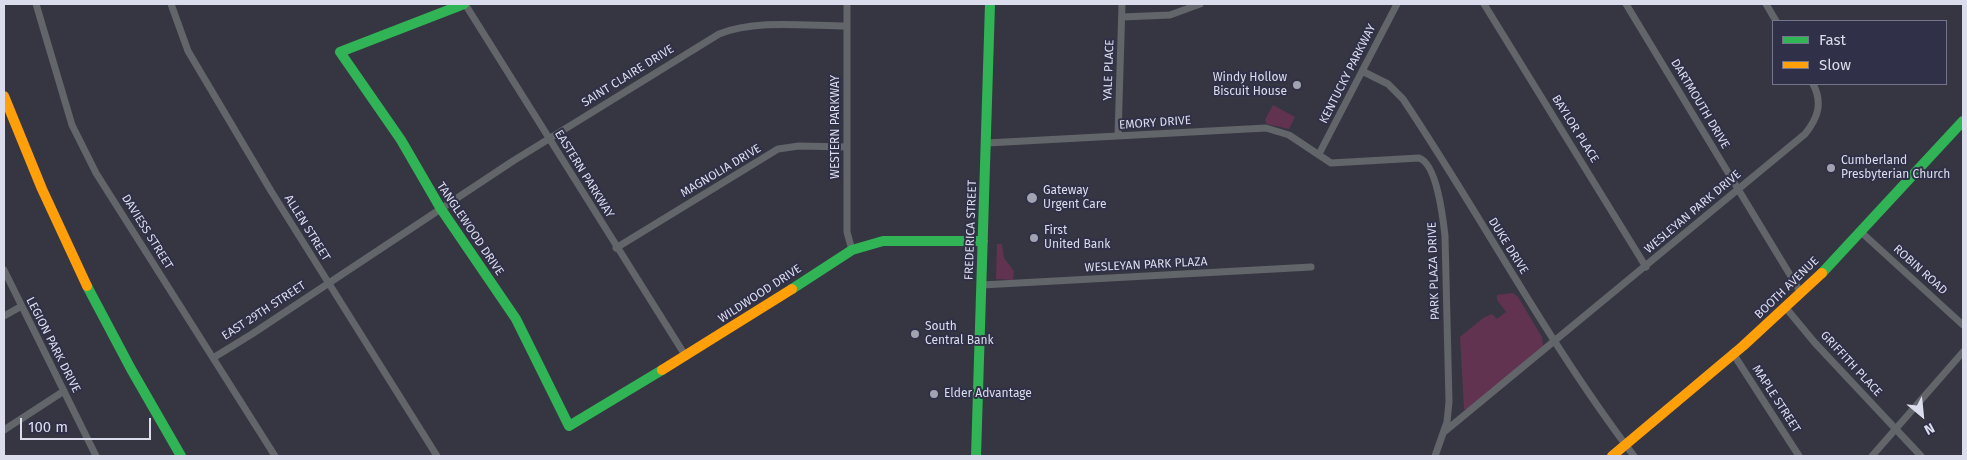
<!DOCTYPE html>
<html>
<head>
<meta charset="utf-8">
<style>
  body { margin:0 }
  #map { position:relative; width:1967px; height:460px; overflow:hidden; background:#363642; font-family:"Fira Sans",sans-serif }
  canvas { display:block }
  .frame { position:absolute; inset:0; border:5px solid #dcddec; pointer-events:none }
  .legend { position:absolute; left:1772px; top:20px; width:175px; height:65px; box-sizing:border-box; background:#303048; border:1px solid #75758a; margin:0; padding:6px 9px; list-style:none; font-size:15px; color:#dcddec }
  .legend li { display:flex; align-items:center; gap:10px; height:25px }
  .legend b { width:25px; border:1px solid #75758a }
  .north { position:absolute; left:1897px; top:390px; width:50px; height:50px; -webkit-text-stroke:4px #303048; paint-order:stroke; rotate:152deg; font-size:14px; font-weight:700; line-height:20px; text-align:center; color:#dcddec }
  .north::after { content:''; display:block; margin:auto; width:18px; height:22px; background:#dcddec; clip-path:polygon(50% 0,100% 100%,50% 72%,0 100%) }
  .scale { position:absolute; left:20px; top:418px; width:131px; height:22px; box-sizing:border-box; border:2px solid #dcddec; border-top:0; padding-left:6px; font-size:15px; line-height:18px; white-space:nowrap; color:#dcddec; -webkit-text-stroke:4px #303048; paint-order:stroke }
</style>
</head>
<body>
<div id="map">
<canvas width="1967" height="460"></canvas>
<div class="frame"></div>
<ul class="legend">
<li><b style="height:6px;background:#30b455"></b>Fast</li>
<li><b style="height:6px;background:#ff9f0a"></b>Slow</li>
</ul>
<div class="north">N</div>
<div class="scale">100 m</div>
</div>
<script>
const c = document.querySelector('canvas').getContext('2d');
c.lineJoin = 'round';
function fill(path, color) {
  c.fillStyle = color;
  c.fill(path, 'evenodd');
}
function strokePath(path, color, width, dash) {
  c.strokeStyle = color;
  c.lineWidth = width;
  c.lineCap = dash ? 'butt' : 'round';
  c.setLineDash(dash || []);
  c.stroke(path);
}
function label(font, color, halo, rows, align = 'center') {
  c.font = font + ' "Fira Sans",sans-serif';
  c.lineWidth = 4;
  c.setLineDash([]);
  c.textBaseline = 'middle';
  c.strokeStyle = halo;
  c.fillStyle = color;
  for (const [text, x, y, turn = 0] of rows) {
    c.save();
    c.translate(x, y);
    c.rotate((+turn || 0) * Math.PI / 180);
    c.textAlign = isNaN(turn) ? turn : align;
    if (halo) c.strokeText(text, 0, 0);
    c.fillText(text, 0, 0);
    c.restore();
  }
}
const green = new Path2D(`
  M 1273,105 L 1295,117 L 1289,129 L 1267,124 L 1265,120 Z
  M 997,244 L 1002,244 L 1004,258 L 1014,271 L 1013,280 L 996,279 Z
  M 1513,293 L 1518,297 L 1542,337 L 1543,346 L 1468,409 L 1464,409 L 1460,337 L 1483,318 L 1492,314 L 1497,319 L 1506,312 L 1497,300 L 1497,295 Z`);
const street = new Path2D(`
  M 36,4 L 72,125 L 96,173 L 275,456
  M 171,4 L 188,51 L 271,191 L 437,456
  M 465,4 L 685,355
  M 847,4 L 847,232 L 852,250
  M 1484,4 L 1646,267
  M 1626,4 L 1801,293
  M 1766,4 L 1776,21
  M 1122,17 L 1170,15 L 1200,4
  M 1362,71 L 1388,84 L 1403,99 C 1482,217 1548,343 1634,456
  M 1118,136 L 1122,4
  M 987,143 L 1266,128 L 1289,135 L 1331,163 L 1419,158 C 1437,164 1443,218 1445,236 L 1449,402 L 1447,422 L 1435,456
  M 1319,154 L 1397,4
  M 1861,232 L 1963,325
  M 616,248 L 778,149 L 799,146 L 847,147
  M 4,270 L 96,456
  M 982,285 L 1311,267
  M 1786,308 L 1815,343 L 1921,456
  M 4,316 L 20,307
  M 1734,355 L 1799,456
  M 213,358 L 252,334 L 513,161 L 719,34 C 756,19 808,26 847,26
  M 4,430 L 64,391
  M 1444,432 L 1805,134 C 1818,118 1823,103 1813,84
  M 1872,456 L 1963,352`);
const fast = new Path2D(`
  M 464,4 L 340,52 L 401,140 L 441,209 L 516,319 L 569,426 L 662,370
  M 1822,273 L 1963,121
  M 87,286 L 131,369 L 181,456
  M 792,289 L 852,250 L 883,241 L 983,241
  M 976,456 L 990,4`);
const slow = new Path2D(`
  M 4,96 L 42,189 L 87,286
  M 662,370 L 792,289
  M 1612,456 L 1743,346 L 1822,273`);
const markers = [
  [1297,85,5,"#a2a3b0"],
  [1831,168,5,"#a2a3b0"],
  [1032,198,6,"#a2a3b0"],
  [1034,238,5,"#a2a3b0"],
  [915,334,5,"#a2a3b0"],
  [934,394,5,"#a2a3b0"]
];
const streetNames = [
  ["YALE PLACE",1109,70,-88],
  ["KENTUCKY PARKWAY",1348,74,-63],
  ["SAINT CLAIRE DRIVE",628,76,-32],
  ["DARTMOUTH DRIVE",1700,104,59],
  ["EMORY DRIVE",1155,123,-4],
  ["WESTERN PARKWAY",836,127,-90],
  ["BAYLOR PLACE",1575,129,58],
  ["MAGNOLIA DRIVE",721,171,-31],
  ["EASTERN PARKWAY",584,174,58],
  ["WESLEYAN PARK DRIVE",1693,212,-40],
  ["ALLEN STREET",307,228,58],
  ["TANGLEWOOD DRIVE",470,229,56],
  ["FREDERICA STREET",971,230,-88],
  ["DAVIESS STREET",147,232,58],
  ["DUKE DRIVE",1508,246,58],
  ["WESLEYAN PARK PLAZA",1146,265,-3],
  ["ROBIN ROAD",1920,270,42],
  ["PARK PLAZA DRIVE",1434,271,-92],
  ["BOOTH AVENUE",1787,288,-44],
  ["WILDWOOD DRIVE",760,294,-33],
  ["EAST 29TH STREET",264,311,-33],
  ["LEGION PARK DRIVE",53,345,63],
  ["GRIFFITH PLACE",1851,364,47],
  ["MAPLE STREET",1776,399,57]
];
const poiNames = [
  ["Windy Hollow",1287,78,"right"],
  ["Biscuit House",1287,92,"right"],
  ["Cumberland",1841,161],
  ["Presbyterian Church",1841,175],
  ["Gateway",1043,191],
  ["Urgent Care",1043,205],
  ["First",1044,231],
  ["United Bank",1044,245],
  ["South",925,327],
  ["Central Bank",925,341],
  ["Elder Advantage",944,394]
];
fill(green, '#613350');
strokePath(street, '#626569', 7);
strokePath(fast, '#30b455', 10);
strokePath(slow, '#ff9f0a', 10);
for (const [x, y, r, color] of markers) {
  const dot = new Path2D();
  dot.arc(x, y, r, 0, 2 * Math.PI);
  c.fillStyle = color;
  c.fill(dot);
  strokePath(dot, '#303048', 2);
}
label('12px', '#dcddec', '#303048', streetNames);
label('12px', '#dcddec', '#303048', poiNames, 'left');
</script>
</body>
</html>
